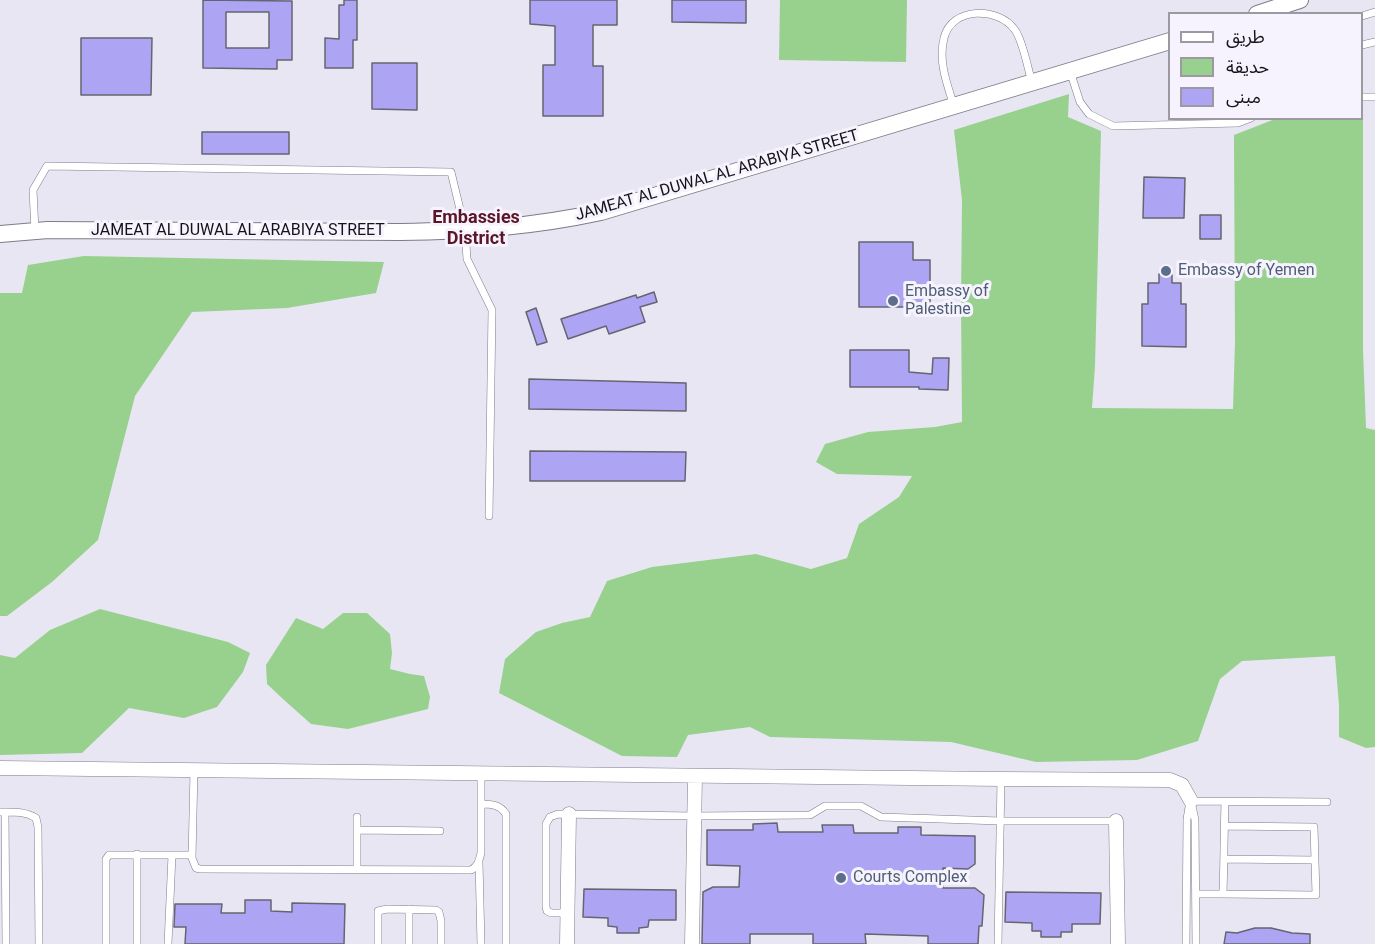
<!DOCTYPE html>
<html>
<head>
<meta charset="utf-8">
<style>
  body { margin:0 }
  #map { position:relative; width:1375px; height:944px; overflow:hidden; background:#e9e6f3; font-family:Roboto,"Noto Sans Arabic",sans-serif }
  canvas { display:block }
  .legend { position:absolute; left:1168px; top:12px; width:195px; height:108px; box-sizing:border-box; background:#f6f3fe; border:2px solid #9c99a2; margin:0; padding:8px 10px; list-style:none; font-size:18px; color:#141318 }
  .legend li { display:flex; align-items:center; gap:12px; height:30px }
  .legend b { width:30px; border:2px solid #9c99a2 }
</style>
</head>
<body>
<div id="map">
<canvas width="1375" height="944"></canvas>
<ul class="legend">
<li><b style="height:8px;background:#fff"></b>طريق</li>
<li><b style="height:16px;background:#97d18d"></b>حديقة</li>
<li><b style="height:16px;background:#ada5f3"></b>مبنى</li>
</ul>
</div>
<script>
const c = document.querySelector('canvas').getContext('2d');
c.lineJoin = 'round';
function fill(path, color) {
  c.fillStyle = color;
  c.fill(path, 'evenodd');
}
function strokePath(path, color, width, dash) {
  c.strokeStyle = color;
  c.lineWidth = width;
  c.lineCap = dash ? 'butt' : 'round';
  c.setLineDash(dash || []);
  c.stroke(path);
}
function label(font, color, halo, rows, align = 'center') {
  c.font = font + ' Roboto,sans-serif';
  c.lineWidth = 6;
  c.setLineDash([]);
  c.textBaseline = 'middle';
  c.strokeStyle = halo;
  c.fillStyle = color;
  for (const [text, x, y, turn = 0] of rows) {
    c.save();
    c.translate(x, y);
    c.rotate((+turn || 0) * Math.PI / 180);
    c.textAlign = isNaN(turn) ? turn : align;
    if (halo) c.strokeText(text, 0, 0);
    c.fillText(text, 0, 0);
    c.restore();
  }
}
const green = new Path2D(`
  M 780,0 L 907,0 L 906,62 L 779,60 Z
  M 1069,94 L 1068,117 L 1101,131 L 1095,366 L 1092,408 L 1233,409 L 1235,342 L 1234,135 L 1275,119 L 1362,118 L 1362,107 L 1363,107 L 1363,349 L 1366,428 L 1375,430 L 1375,747 L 1366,748 L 1339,737 L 1339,706 L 1335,656 L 1242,661 L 1220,679 L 1198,741 L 1137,760 L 1036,762 L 951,742 L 770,737 L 750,727 L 688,735 L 677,757 L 622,756 L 499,693 L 505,659 L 536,632 L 562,623 L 590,617 L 607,581 L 652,567 L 756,554 L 811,569 L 847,558 L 859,524 L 899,497 L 912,476 L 837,474 L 816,462 L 825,444 L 868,432 L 935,427 L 962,422 L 961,304 L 962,200 L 954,130 Z
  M 84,256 L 384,262 L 376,293 L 287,308 L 192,312 L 135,396 L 98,540 L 52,582 L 7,616 L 0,616 L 0,293 L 22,293 L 28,265 Z
  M 100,609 L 228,642 L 250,653 L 243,672 L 217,707 L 184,718 L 129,708 L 82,753 L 0,755 L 0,655 L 15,658 L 50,630 Z
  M 343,613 L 367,613 L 390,634 L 392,653 L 390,669 L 410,674 L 424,676 L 430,697 L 428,709 L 348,729 L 311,724 L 283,699 L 267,684 L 266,665 L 296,618 L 323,629 Z`);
const building = new Path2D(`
  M 203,0 L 292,1 L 292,60 L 277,60 L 277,69 L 203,68 ZM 226,12 L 269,12 L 269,48 L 226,48 Z
  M 344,0 L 357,0 L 357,40 L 353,40 L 353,68 L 325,68 L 325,38 L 339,39 L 339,5 L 344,5 Z
  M 530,0 L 617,0 L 617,25 L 593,25 L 593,66 L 603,66 L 603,116 L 543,116 L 543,65 L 555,65 L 555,26 L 530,24 Z
  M 672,0 L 746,0 L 746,23 L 672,22 Z
  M 81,38 L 152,38 L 151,95 L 81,95 Z
  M 372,63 L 417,63 L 417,110 L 372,109 Z
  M 202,132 L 289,132 L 289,154 L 202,154 Z
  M 1144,177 L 1185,178 L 1184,218 L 1143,218 Z
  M 1200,215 L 1221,215 L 1221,239 L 1200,239 Z
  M 859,242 L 913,242 L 913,260 L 930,260 L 930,307 L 859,307 Z
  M 1159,274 L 1172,275 L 1172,283 L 1181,283 L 1181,304 L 1186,304 L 1186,347 L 1142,346 L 1142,304 L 1148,304 L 1148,283 L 1159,283 Z
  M 654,292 L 657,302 L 640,307 L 645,322 L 609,334 L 606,326 L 568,339 L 561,319 L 636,295 L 637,298 Z
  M 536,308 L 547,342 L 537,345 L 526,312 Z
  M 850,350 L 909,350 L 909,372 L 932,374 L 933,358 L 949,358 L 948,390 L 919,389 L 919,387 L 850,387 Z
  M 529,379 L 686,383 L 686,411 L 529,409 Z
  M 530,451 L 686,452 L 685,481 L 530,481 Z
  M 777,823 L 778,832 L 823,832 L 822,825 L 853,825 L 854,833 L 898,833 L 898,827 L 921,827 L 921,835 L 975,836 L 975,864 L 968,869 L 943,868 L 943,888 L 975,888 L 984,895 L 982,926 L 979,926 L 978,944 L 928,944 L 928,936 L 865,934 L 866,944 L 813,944 L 813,934 L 750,934 L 750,944 L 702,944 L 703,892 L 713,887 L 739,887 L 740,866 L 707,865 L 707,830 L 753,830 L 753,824 Z
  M 584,889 L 676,890 L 676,920 L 649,920 L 648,927 L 639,928 L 639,933 L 617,933 L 617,927 L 608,926 L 608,918 L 583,917 Z
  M 1006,892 L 1101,893 L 1100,924 L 1072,924 L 1072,932 L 1061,932 L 1061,937 L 1041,937 L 1041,931 L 1032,931 L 1032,923 L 1005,922 Z
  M 245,900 L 271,900 L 271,911 L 292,912 L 292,903 L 345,904 L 344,944 L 185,944 L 186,927 L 174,927 L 175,904 L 222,904 L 221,913 L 245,913 Z
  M 1255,928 L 1271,928 L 1292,933 L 1310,934 L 1310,944 L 1224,944 L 1226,932 L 1237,933 Z`);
const service = new Path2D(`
  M 1362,16 L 1375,12
  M 1362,45 L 1375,42
  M 1070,71 L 1080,102 L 1089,114 L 1113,126 L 1238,123 L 1251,118
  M 1362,97 L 1375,97
  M 954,106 C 947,84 938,61 944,38 C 951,7 998,6 1015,30 C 1023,41 1028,69 1032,83
  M 35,231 L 33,190 L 47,166 L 451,172 L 465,230 L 467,259 L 492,310 L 489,516
  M 194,770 L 192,858 L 196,868 L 200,869 L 471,870 C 478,866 479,861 481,853 L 481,773
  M 1191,801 L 1195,820 L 1196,944
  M 1191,801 L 1327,802
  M 481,804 C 492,804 500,805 506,814 L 506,944
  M 0,812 C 13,812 25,811 36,818 L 38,827 L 39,944
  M 5,812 L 6,944
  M 1224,826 L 1314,827 L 1316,895 L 1223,894 C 1224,863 1224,833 1225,802
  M 357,830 L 440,831
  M 137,854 L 137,944
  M 1224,859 L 1315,860
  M 479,862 L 481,944
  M 357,869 L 357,817
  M 1196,894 L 1223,894
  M 409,909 L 409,944
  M 567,913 L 551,913 L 547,911 L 546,907 L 546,824 L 550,817 L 558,814 L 694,816 L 810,815 L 825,806 L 861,806 L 881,817 L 1000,821 L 1116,821
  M 106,944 L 106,859 L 109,855 L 192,855
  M 168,944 L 172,855
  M 378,944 L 378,911 L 387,909 L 436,910 L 439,912 L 441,921 L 441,944
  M 998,944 L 1001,779
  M 1186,944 L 1187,819 L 1189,807 L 1191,801`);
const minor = new Path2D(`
  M 0,768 L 1001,779 L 1170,780 L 1182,785 L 1191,801
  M 1116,821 L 1118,944
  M 567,944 L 569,814
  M 692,944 L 695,776`);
const tertiary = new Path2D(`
  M 1257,14 L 1300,0
  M 0,234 L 48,230 L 400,232 C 470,231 532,227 601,212 L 1170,41`);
const markers = [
  [1166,271,6,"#5c6f8a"],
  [893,301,6,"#5c6f8a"],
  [841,878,6,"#5c6f8a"]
];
const streetNames = [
  ["JAMEAT AL DUWAL AL ARABIYA STREET",717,176,-16],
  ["JAMEAT AL DUWAL AL ARABIYA STREET",238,231]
];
const serviceNames = [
  ["Embassy of Yemen",1178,271],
  ["Embassy of",905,292],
  ["Palestine",905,310],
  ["Courts Complex",853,878]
];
const neighbourhoodNames = [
  ["Embassies",476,218],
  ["District",476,239]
];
fill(green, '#97d18d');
fill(building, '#ada5f3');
strokePath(building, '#656470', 1.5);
strokePath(service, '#7e7c88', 8);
strokePath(minor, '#7e7c88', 15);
strokePath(tertiary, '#7e7c88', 18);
strokePath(service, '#fff', 7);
strokePath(minor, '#fff', 14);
strokePath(tertiary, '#fff', 16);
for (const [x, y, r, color] of markers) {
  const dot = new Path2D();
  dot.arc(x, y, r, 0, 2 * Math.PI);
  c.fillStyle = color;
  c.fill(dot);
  strokePath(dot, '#f6f3fe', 2);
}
label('16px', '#141318', '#f6f3fe', streetNames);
label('16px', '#4e5e75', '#f6f3fe', serviceNames, 'left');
label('bold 18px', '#5a1627', '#f6f3fe', neighbourhoodNames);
</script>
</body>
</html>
